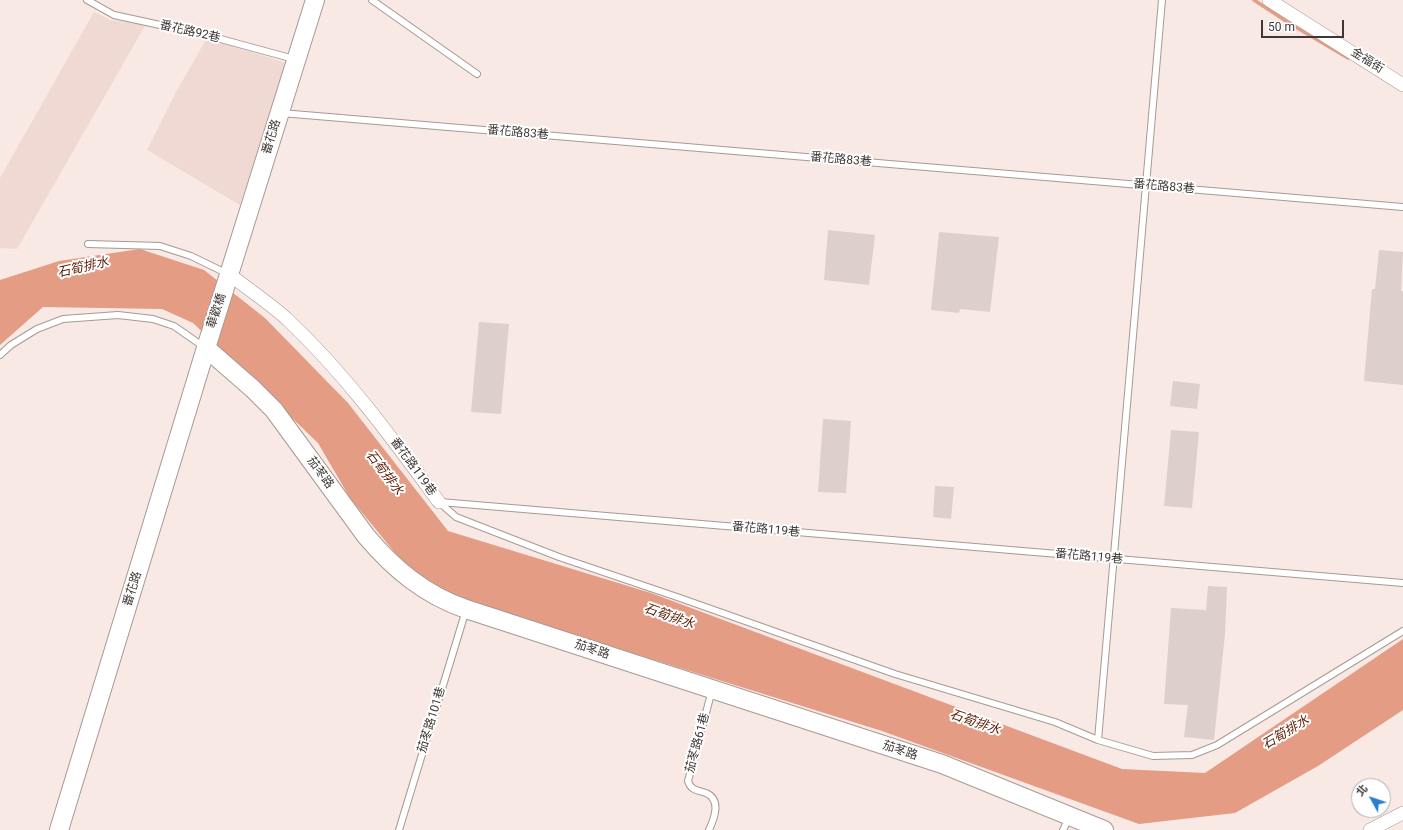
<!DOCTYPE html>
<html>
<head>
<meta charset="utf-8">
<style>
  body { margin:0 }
  #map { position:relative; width:1403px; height:830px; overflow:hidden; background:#f8e9e4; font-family:Roboto,"Noto Sans TC",sans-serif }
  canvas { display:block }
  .north { position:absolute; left:1351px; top:778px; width:40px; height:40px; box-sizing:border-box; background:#fff; border:1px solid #b1afaf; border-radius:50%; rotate:310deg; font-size:11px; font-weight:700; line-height:16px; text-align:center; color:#3d3836 }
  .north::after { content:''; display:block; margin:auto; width:14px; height:18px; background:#2580cd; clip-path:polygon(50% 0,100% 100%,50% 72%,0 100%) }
  .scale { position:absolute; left:1261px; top:20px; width:83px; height:18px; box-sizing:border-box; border:2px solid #3d3836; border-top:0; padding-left:5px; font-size:12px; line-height:14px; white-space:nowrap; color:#3d3836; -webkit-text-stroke:3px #fff; paint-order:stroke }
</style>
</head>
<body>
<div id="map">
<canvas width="1403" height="830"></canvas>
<div class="north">北</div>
<div class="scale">50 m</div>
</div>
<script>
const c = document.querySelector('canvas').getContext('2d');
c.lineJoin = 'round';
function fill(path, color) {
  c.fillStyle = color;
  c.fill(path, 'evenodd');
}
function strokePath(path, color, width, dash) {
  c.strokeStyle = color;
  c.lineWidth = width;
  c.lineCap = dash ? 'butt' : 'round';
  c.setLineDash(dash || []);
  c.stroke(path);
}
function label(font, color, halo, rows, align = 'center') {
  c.font = font + ' Roboto,"Noto Sans TC",sans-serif';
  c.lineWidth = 4;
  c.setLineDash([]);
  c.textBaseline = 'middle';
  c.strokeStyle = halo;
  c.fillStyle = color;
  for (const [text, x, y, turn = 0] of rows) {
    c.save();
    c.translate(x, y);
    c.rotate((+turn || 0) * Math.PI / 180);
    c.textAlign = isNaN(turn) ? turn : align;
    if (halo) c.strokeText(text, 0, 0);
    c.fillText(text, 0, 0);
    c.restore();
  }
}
const built = new Path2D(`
  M 94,12 L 110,20 L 146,24 L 17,249 L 0,248 L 0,178 Z
  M 207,38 L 286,63 L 240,205 L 147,150 L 176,92 Z`);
const water = new Path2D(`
  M 140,249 L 204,270 L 265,318 L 348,403 L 448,531 L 651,593 L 1122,769 L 1205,773 L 1403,639 L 1403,710 L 1318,766 L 1235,813 L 1139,824 L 882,731 L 424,588 L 350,498 L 318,443 L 193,323 L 162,309 L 43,307 L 0,345 L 0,280 L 59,261 Z`);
const stream = new Path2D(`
  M 1254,0 L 1289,23 L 1348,58`);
const building = new Path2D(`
  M 828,230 L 875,235 L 869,285 L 824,280 Z
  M 939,232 L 999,237 L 990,312 L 960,309 L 959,313 L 931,310 Z
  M 1379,250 L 1403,252 L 1401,291 L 1403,291 L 1403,385 L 1364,381 L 1372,289 L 1375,289 Z
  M 479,322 L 509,324 L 501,414 L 471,412 Z
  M 1173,381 L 1200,384 L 1197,409 L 1170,406 Z
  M 823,419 L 851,421 L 846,493 L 818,492 Z
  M 1171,430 L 1199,432 L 1192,508 L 1164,506 Z
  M 935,486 L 954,487 L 951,519 L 933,517 Z
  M 1208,586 L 1227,587 L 1225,634 L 1214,740 L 1184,737 L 1188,705 L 1164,704 L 1171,608 L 1206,610 Z`);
const lane = new Path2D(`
  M 87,0 L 114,15 L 206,35 L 294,59
  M 372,0 L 477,74
  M 281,113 L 1403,207
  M 88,244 L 160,246 L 191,256 L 228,274
  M 0,355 L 11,345 L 37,329 L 63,319 L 118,315 L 153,319 L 174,326 L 204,347
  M 439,502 L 456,517 L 559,557 L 680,598 L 895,674 L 1055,722 L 1098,740 L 1153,756 L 1192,755 L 1217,745 L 1403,631
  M 440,502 L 1403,583
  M 1098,740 L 1162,0
  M 399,830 L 466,610
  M 709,830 C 714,819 722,800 706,793 C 698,790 691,791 688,781 L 712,690
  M 1063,830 L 1069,818`);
const street = new Path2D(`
  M 1269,0 L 1403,85
  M 229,274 C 249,290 271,304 289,321 C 347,376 392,438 439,502
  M 1370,830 L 1403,813`);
const secondary = new Path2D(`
  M 206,348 L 253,389 L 274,410 L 366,536 C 394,569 425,595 466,609 L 942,764 L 1104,830
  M 59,830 L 206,348 L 315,0`);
const streetNames = [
  ["番花路92巷",190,32,13],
  ["金福街",1367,61,32],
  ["番花路83巷",518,133,5],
  ["番花路",272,137,-73],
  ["番花路83巷",841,160,5],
  ["番花路83巷",1164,187,5],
  ["華歡橋",217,311,-72],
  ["番花路119巷",413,467,54],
  ["茄苳路",320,473,54],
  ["番花路119巷",766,530,5],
  ["番花路119巷",1089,557,5],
  ["番花路",133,589,-73],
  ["茄苳路",592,650,18],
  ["茄苳路101巷",432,720,-73],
  ["茄苳路61巷",698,743,-75],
  ["茄苳路",900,751,18]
];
const waterNames = [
  ["石筍排水",83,268,-13],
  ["石筍排水",384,473,53],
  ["石筍排水",669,617,19],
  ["石筍排水",975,723,19],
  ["石筍排水",1286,733,-31]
];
fill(built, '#f0d9d2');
fill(water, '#e49c84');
strokePath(stream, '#e49c84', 3.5);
fill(building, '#ddcfca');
strokePath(lane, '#a79994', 8);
strokePath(street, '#a79994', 14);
strokePath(secondary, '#a79994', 20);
strokePath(lane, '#fff', 6);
strokePath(street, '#fff', 13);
strokePath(secondary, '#fff', 18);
label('12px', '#3d3836', '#fff', streetNames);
label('italic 13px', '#602109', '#fff', waterNames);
</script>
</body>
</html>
